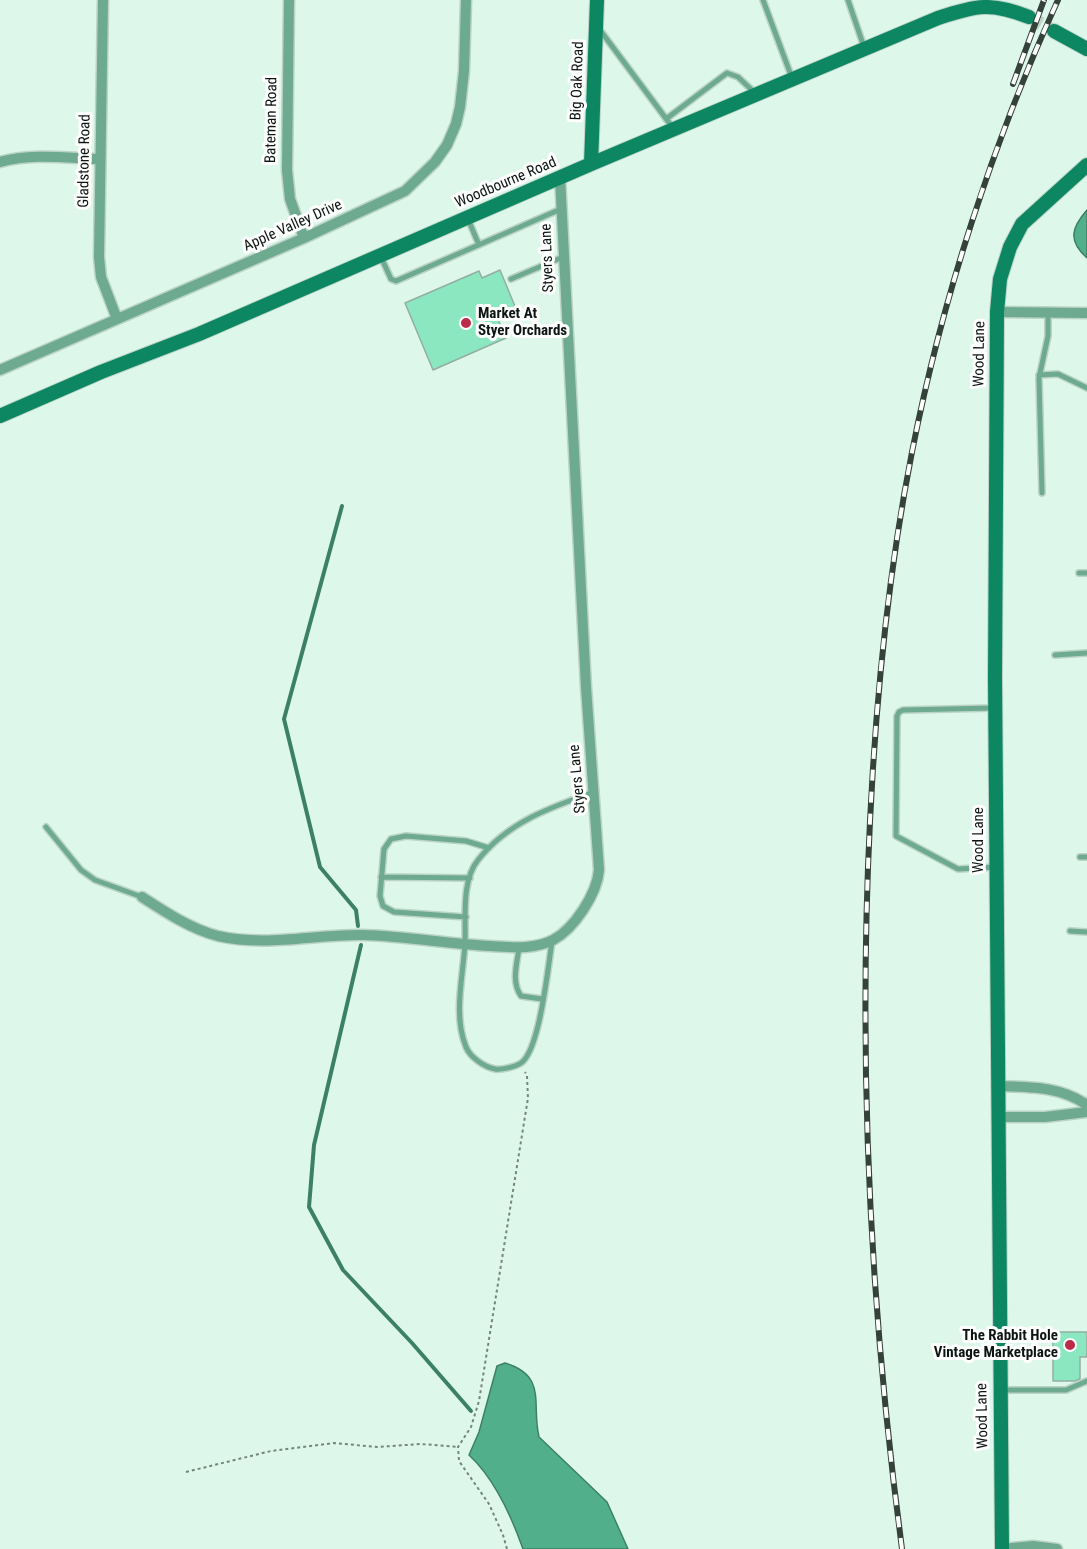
<!DOCTYPE html>
<html>
<head>
<meta charset="utf-8">
<style>
  body { margin:0 }
  canvas { display:block; background:#ddf8eb }
</style>
</head>
<body>
<canvas width="1087" height="1549"></canvas>
<script>
const c = document.querySelector('canvas').getContext('2d');
c.lineJoin = 'round';
function fill(path, color) {
  c.fillStyle = color;
  c.fill(path, 'evenodd');
}
function strokePath(path, color, width, dash) {
  c.strokeStyle = color;
  c.lineWidth = width;
  c.lineCap = dash ? 'butt' : 'round';
  c.setLineDash(dash || []);
  c.stroke(path);
}
function label(font, color, halo, rows, align = 'center') {
  c.font = font + ' "Roboto Condensed",sans-serif';
  c.lineWidth = 6;
  c.setLineDash([]);
  c.textBaseline = 'middle';
  c.strokeStyle = halo;
  c.fillStyle = color;
  for (const [text, x, y, turn = 0] of rows) {
    c.save();
    c.translate(x, y);
    c.rotate((+turn || 0) * Math.PI / 180);
    c.textAlign = isNaN(turn) ? turn : align;
    if (halo) c.strokeText(text, 0, 0);
    c.fillText(text, 0, 0);
    c.restore();
  }
}
const water = new Path2D(`
  M 1087,210 L 1087,258 C 1068,241 1071,228 1087,210 Z
  M 505,1363 C 548,1376 531,1404 539,1437 L 607,1502 L 628,1549 L 523,1549 C 512,1518 494,1478 469,1455 L 479,1432 L 497,1366 Z`);
const stream = new Path2D(`
  M 342,506 L 284,719 L 320,867 L 356,910 L 358,926
  M 361,945 L 314,1145 L 309,1207 L 343,1270 L 412,1343 L 471,1411`);
const building = new Path2D(`
  M 500,270 L 517,311 L 498,319 L 506,338 L 433,370 L 405,303 L 479,271 L 482,278 Z
  M 1053,1332 L 1087,1332 L 1087,1357 L 1080,1357 L 1080,1379 L 1075,1381 L 1053,1381 Z`);
const secondaryTunnel = new Path2D(`
  M 1029,17 L 1054,31`);
const path = new Path2D(`
  M 186,1472 L 271,1451 L 334,1443 L 377,1447 L 421,1444 L 458,1447
  M 507,1549 L 503,1535 L 489,1504 L 459,1461 L 458,1447 L 471,1427 L 479,1401 L 528,1098 L 527,1076 L 525,1072`);
const lane = new Path2D(`
  M 763,0 L 792,78
  M 848,0 L 864,47
  M 600,30 L 673,128
  M 666,119 L 727,73 L 738,77 L 755,93
  M 468,219 L 479,245
  M 381,257 L 391,279 L 396,281 L 561,209
  M 511,279 L 563,257
  M 1039,375 L 1058,374 L 1087,388
  M 1042,493 L 1039,378 L 1048,336 L 1048,312
  M 1079,573 L 1087,573
  M 1055,655 L 1087,653
  M 993,708 L 903,710 L 899,712 L 897,716 L 896,836 L 958,869 L 996,867
  M 46,827 L 81,870 L 95,880 L 142,897
  M 1080,857 L 1087,857
  M 381,877 L 470,878
  M 466,917 L 394,912 L 383,906 L 380,896 L 384,849 L 391,839 L 406,836 L 466,841 L 489,848
  M 1070,931 L 1087,932
  M 552,942 C 548,966 540,1050 521,1063 C 515,1067 501,1070 495,1069 C 484,1067 470,1057 466,1047 C 453,1015 463,977 465,944 C 466,918 461,881 478,860 C 508,822 551,807 594,792
  M 519,948 C 517,964 511,982 521,996 L 542,999
  M 1001,1390 L 1066,1390 L 1087,1381`);
const street = new Path2D(`
  M 103,0 L 99,257 L 101,277 L 117,319
  M 289,0 L 287,170 L 290,199 L 304,238
  M 0,162 C 32,153 67,158 100,159
  M 997,312 L 1087,313
  M 0,370 L 304,238 L 405,191 L 435,162 L 447,145 L 456,124 L 460,107 L 464,71 L 466,0
  M 142,897 C 165,912 191,929 218,936 C 267,947 315,934 363,935 C 406,936 448,944 490,946 C 511,947 533,950 553,940 C 574,929 597,894 599,870 L 586,687 L 560,177
  M 997,1086 C 1029,1087 1060,1086 1087,1105
  M 999,1117 L 1045,1117 L 1087,1112
  M 1002,1549 L 1033,1546 L 1057,1549`);
const secondary = new Path2D(`
  M 1054,31 L 1087,49
  M 591,164 L 597,0
  M 0,416 L 101,372 L 199,334 L 591,164 L 938,18 C 977,5 991,2 1029,17
  M 1002,1549 L 995,677 L 997,312 L 1000,279 L 1010,247 L 1022,224 L 1087,165`);
const rail = new Path2D(`
  M 1013,84 L 1044,0
  M 902,1549 C 870,1308 858,1064 870,821 C 876,697 888,574 912,452 C 942,299 993,142 1058,0`);
const markers = [
  [466,323,6,"#bb2a46"],
  [1070,1345,6,"#bb2a46"]
];
const streetNames = [
  ["Big Oak Road",578,81,-88],
  ["Bateman Road",272,120,-89],
  ["Gladstone Road",85,161,-89],
  ["Woodbourne Road",506,183,-23],
  ["Apple Valley Drive",293,226,-24],
  ["Styers Lane",548,258,-92],
  ["Wood Lane",980,354,-89],
  ["Styers Lane",578,779,-95],
  ["Wood Lane",979,840,-90],
  ["Wood Lane",983,1416,-91]
];
const poiNames = [
  ["Market At",478,314],
  ["Styer Orchards",478,331],
  ["The Rabbit Hole",1058,1336,"right"],
  ["Vintage Marketplace",1058,1353,"right"]
];
fill(water, '#51af8b');
strokePath(water, '#3c8166', 1.5);
strokePath(stream, '#3c8166', 4);
fill(building, '#8ae7c0');
strokePath(building, '#94aea2', 1.5);
strokePath(secondaryTunnel, '#bed6ca', 14, [14, 7]);
strokePath(lane, '#bcd4c8', 8);
strokePath(street, '#bcd4c8', 13);
strokePath(secondary, '#bcd4c8', 16);
strokePath(path, '#73857d', 2, [3, 3]);
strokePath(lane, '#6daa90', 5);
strokePath(street, '#6daa90', 10);
strokePath(secondary, '#0d8662', 14);
strokePath(rail, '#35413b', 6);
strokePath(rail, '#fefefe', 4, [11]);
for (const [x, y, r, color] of markers) {
  const dot = new Path2D();
  dot.arc(x, y, r, 0, 2 * Math.PI);
  c.fillStyle = color;
  c.fill(dot);
  strokePath(dot, '#fefefe', 2);
}
label('15px', '#0c1511', '#fefefe', streetNames);
label('bold 15px', '#0c1511', '#fefefe', poiNames, 'left');
</script>
</body>
</html>
